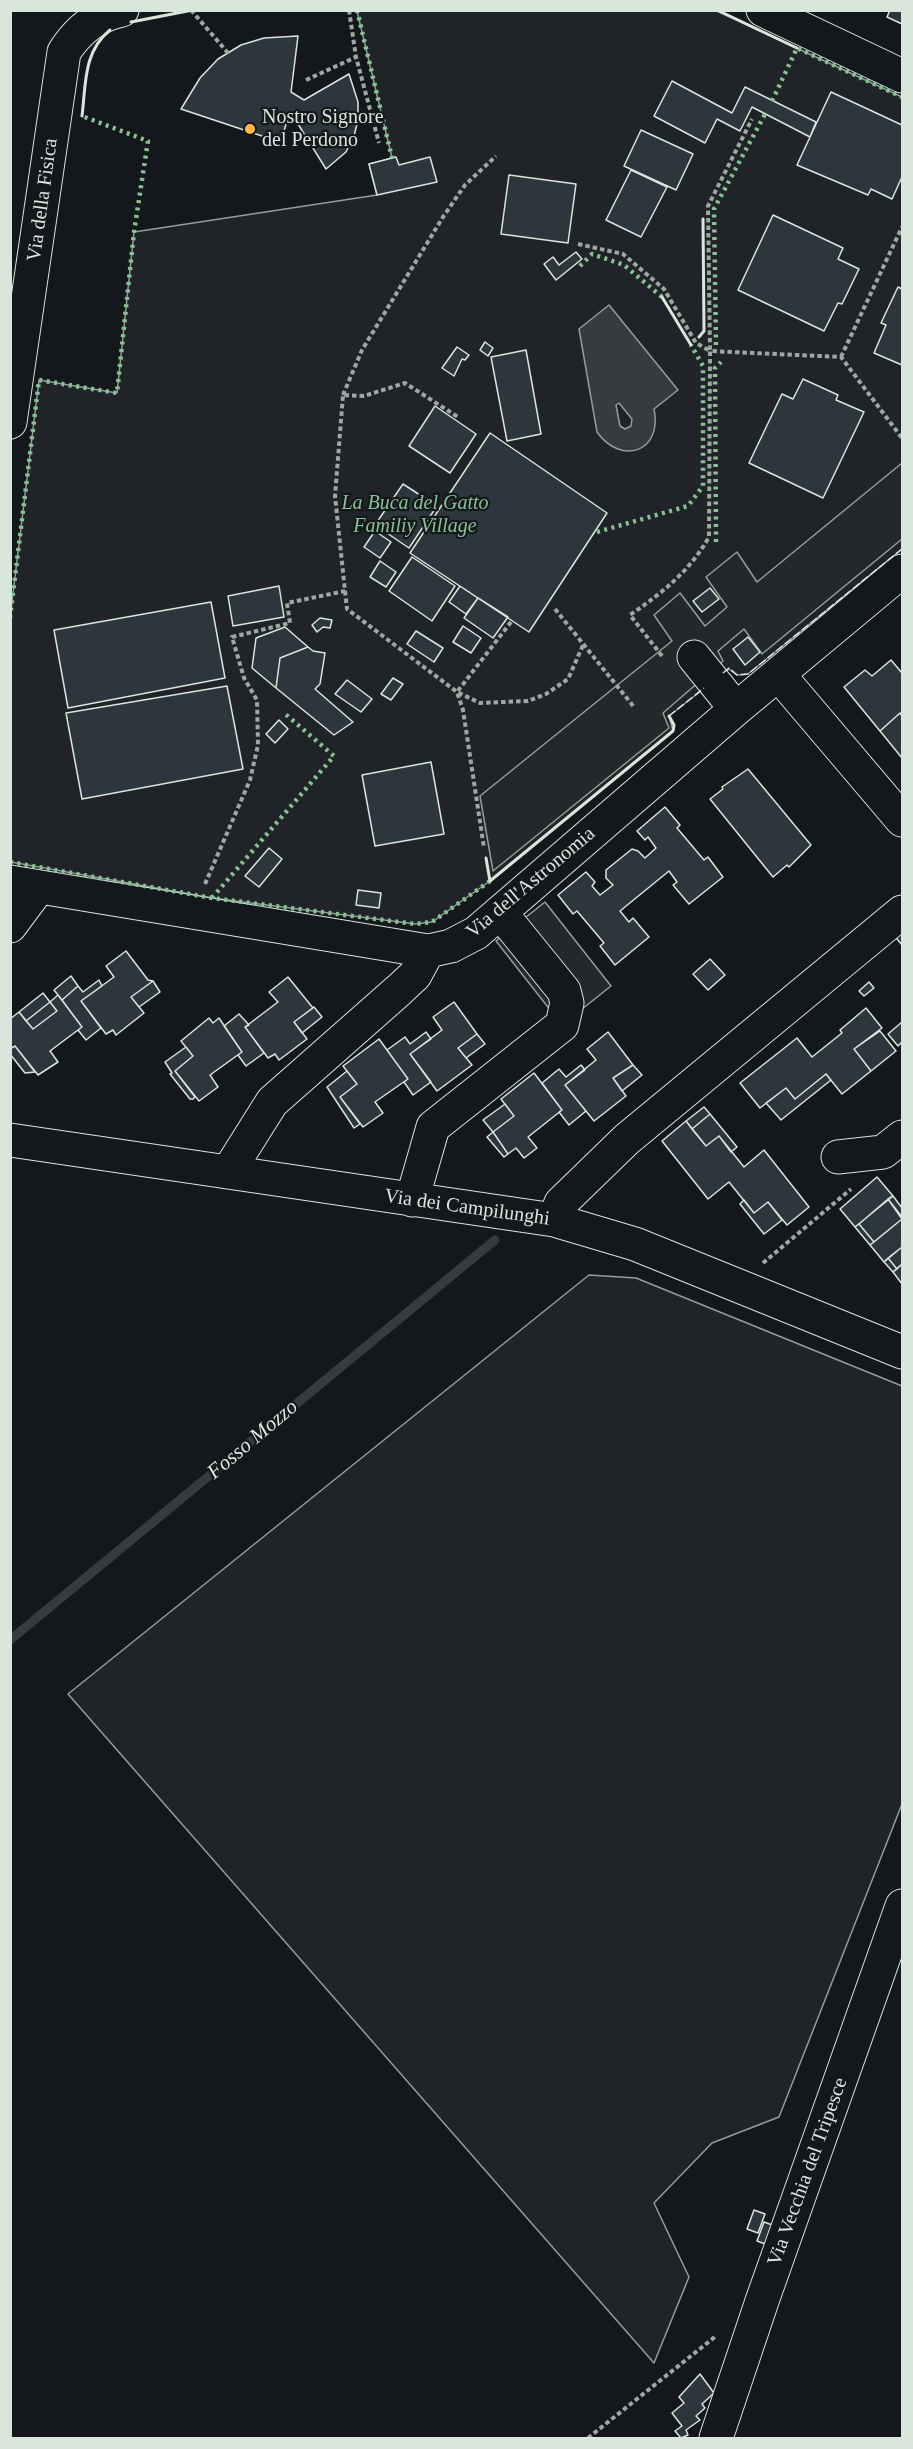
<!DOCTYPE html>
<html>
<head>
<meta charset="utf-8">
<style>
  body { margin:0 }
  #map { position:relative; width:913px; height:2449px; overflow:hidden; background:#14181c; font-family:Georgia,serif }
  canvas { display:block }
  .frame { position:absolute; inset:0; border:12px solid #d8e6dc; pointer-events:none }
</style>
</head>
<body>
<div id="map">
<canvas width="913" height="2449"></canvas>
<div class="frame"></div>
</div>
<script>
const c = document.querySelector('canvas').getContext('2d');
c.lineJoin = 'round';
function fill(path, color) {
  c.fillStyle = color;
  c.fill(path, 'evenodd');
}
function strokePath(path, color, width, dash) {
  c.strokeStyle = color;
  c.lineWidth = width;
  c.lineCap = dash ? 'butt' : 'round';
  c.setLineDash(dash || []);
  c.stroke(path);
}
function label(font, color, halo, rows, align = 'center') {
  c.font = font + ' Georgia,serif';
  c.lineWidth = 4.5;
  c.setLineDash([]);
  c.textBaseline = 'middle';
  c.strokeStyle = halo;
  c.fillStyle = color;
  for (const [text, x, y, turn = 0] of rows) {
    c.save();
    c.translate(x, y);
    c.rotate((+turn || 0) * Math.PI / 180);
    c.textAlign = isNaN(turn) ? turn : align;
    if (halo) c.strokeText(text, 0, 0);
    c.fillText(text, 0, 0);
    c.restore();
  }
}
const green = new Path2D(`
  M 357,11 L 717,11 L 902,97 L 902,549 L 748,674 L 737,675 L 729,669 L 669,716 L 673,731 L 490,881 L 432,922 L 415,924 L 212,898 L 11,862 L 10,618 L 39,380 L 117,393 L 134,232 L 377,195 L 369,164 L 392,158 Z
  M 589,1275 L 636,1278 L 902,1386 L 902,1804 L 779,2117 L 712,2143 L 654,2203 L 689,2277 L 654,2363 L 68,1694 Z`);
const parking = new Path2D(`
  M 902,463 L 902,539 L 762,654 L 744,629 L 718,651 L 723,661 L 663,713 L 669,728 L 493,871 L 480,796 L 672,641 L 654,615 L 680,593 L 705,626 L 727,607 L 706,577 L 737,552 L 757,582 Z
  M 545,902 L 611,986 L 562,1025 L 496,941 Z`);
const water = new Path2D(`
  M 609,305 L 678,390 L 654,409 C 663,452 621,466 597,432 L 579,329 ZM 619,403 L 632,419 L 631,426 L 625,429 L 620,426 L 616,405 Z`);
const stream = new Path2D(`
  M 10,1640 L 495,1240`);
const building = new Path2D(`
  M 890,10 L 902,10 L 902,24 L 887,17 Z
  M 298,36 L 291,92 L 304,100 L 349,74 L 358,102 L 358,120 L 354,136 L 346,152 L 326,169 L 293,116 L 288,118 L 283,134 L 271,139 L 181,109 L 200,78 L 218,59 L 241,45 L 264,38 Z
  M 672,81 L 732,113 L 745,87 L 816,122 L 810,137 L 752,107 L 740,131 L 717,119 L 705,143 L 654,116 Z
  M 831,92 L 902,125 L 902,177 L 892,199 L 871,189 L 868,195 L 797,165 Z
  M 641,130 L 693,154 L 676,190 L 624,166 Z
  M 396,157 L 399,165 L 430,157 L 437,182 L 377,195 L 369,164 Z
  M 631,170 L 667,187 L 641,237 L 606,220 Z
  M 509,175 L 576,184 L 568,243 L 501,234 Z
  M 773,215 L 843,248 L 838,259 L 859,269 L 842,304 L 838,303 L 824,331 L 738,290 Z
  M 576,252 L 582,259 L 556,280 L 544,264 L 553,257 L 559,265 Z
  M 898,287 L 902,289 L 902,365 L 874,353 L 886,325 L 881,323 Z
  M 485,342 L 493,348 L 488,356 L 480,350 Z
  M 457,347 L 469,355 L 465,360 L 462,359 L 454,376 L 442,368 Z
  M 526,350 L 541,434 L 507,441 L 491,357 Z
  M 803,379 L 838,395 L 836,400 L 864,412 L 823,498 L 749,463 L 782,394 L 793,399 Z
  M 435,406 L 476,434 L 450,473 L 409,446 Z
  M 490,433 L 607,513 L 529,632 L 410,553 Z
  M 403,484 L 437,506 L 409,548 L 375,525 Z
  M 375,531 L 391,542 L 380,558 L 364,547 Z
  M 412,557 L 455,586 L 432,621 L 389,591 Z
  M 380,561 L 396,572 L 386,587 L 370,577 Z
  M 279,586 L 284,617 L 233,626 L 228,596 Z
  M 460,586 L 478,598 L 466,614 L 449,602 Z
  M 710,588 L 719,599 L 702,612 L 693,601 Z
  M 478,598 L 508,617 L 493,638 L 464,618 Z
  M 211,602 L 225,678 L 68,708 L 54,630 Z
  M 320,618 L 332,620 L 330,628 L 323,627 L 317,632 L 312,625 Z
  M 463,626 L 481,638 L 471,653 L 453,642 Z
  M 285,627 L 308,647 L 280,658 L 276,688 L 252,668 L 256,638 Z
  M 416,631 L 443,648 L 434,662 L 407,644 Z
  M 748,637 L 760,652 L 745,665 L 733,649 Z
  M 308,647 L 313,651 L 325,653 L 320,684 L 315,689 L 353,722 L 334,735 L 276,688 L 280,658 Z
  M 891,660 L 902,673 L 902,716 L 900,713 L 880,731 L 844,687 L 865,670 L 872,676 Z
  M 393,678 L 403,684 L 391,700 L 381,694 Z
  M 347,680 L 372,699 L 361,712 L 335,694 Z
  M 227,686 L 243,769 L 82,799 L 66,713 Z
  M 900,713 L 902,716 L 902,758 L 880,731 Z
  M 279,720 L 288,729 L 275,743 L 266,734 Z
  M 431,762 L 444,834 L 375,846 L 362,775 Z
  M 748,769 L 811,845 L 789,867 L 787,865 L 773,877 L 710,799 L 723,789 L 722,787 Z
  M 665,807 L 680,825 L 677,828 L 704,860 L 708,857 L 723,877 L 689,904 L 673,885 L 677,882 L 669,871 L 620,911 L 629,922 L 633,918 L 649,937 L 615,965 L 600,946 L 604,943 L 577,911 L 573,914 L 558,895 L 586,872 L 595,882 L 592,886 L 600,895 L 613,885 L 606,878 L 606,870 L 632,849 L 638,851 L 645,858 L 656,848 L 648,837 L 645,840 L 637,831 Z
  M 269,848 L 282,859 L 259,887 L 245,876 Z
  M 358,890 L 381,893 L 379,908 L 356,905 Z
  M 902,928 L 902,945 L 893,934 Z
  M 126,951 L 148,980 L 153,981 L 131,997 L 144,1013 L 116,1035 L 113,1030 L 106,1034 L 81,1001 L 114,977 L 106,966 Z
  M 710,959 L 725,975 L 708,990 L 693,974 Z
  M 71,976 L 78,986 L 62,1000 L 54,990 Z
  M 288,977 L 313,1008 L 294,1022 L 307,1039 L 279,1060 L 275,1054 L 268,1058 L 245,1027 L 278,1002 L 269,992 Z
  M 99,980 L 102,986 L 81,1001 L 101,1028 L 86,1040 L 78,1030 L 82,1027 L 62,1000 L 78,986 L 83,992 Z
  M 153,981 L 160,992 L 139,1007 L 131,997 Z
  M 869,982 L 874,988 L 864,996 L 859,991 Z
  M 43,993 L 50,1002 L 26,1021 L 19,1012 Z
  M 58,995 L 82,1027 L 50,1051 L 58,1062 L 38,1075 L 15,1046 L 10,1049 L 10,1019 L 19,1012 L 33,1029 L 57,1011 L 50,1002 Z
  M 50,1002 L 57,1011 L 33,1029 L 26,1021 Z
  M 454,1002 L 477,1034 L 458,1048 L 472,1065 L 437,1091 L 410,1054 L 442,1030 L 433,1017 Z
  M 314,1007 L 322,1017 L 302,1033 L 294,1022 Z
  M 866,1008 L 882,1028 L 854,1049 L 871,1071 L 842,1094 L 826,1074 L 795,1099 L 786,1088 L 760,1108 L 740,1083 L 797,1038 L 812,1057 L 842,1033 L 840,1030 Z
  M 239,1014 L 249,1025 L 245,1027 L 264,1053 L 246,1066 L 238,1055 L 242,1052 L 224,1026 Z
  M 209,1018 L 213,1023 L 219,1018 L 242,1052 L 210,1075 L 218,1087 L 199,1101 L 175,1071 L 193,1056 L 181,1041 Z
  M 902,1022 L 902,1042 L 898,1046 L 888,1034 Z
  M 880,1031 L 896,1051 L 871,1071 L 854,1049 Z
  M 426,1032 L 431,1039 L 410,1054 L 431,1082 L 413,1095 L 404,1082 L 408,1079 L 387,1050 L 405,1037 L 410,1044 Z
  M 608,1032 L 633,1065 L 613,1078 L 626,1096 L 594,1121 L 565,1085 L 596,1060 L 587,1049 Z
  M 477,1034 L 485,1044 L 466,1058 L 458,1048 Z
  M 379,1039 L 408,1079 L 375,1102 L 383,1113 L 363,1127 L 340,1097 L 357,1084 L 343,1066 Z
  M 15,1046 L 35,1072 L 25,1073 L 10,1054 L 10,1049 Z
  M 186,1047 L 193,1056 L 175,1071 L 195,1097 L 193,1099 L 190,1099 L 170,1074 L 172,1073 L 165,1062 Z
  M 581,1065 L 585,1070 L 565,1085 L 586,1111 L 569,1125 L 559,1112 L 562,1110 L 542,1083 L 559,1069 L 566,1077 Z
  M 633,1065 L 642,1075 L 622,1091 L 613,1078 Z
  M 347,1071 L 357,1084 L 340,1097 L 360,1124 L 354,1128 L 327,1087 Z
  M 534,1073 L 562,1110 L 528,1137 L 537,1148 L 524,1158 L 516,1148 L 508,1154 L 493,1132 L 514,1116 L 501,1099 Z
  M 826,1074 L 831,1080 L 781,1120 L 766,1103 L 786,1088 L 795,1099 Z
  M 505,1104 L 514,1116 L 493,1132 L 483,1120 Z
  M 704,1107 L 710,1114 L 692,1129 L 686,1121 Z
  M 710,1114 L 737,1147 L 731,1152 L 719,1136 L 706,1146 L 692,1129 Z
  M 686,1121 L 706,1146 L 719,1136 L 744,1167 L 764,1150 L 809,1207 L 787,1225 L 768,1202 L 754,1213 L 729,1182 L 708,1199 L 662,1141 Z
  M 493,1132 L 508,1154 L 504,1157 L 487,1137 Z
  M 877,1177 L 893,1196 L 855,1227 L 840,1209 Z
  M 893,1196 L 902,1208 L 902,1217 L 888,1199 Z
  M 888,1199 L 902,1219 L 874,1242 L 859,1224 Z
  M 744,1200 L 754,1213 L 768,1202 L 782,1220 L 764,1234 L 740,1204 Z
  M 902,1219 L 902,1247 L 884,1262 L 870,1245 Z
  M 859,1224 L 874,1242 L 870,1245 L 855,1227 Z
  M 902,1247 L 902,1264 L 897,1269 L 888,1258 Z
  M 888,1258 L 897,1269 L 893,1272 L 884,1262 Z
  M 902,1264 L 902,1284 L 893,1272 Z
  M 754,2210 L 765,2214 L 758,2233 L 747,2229 Z
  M 764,2222 L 775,2226 L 768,2245 L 757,2241 Z
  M 700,2374 L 714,2393 L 702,2404 L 705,2408 L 696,2416 L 700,2420 L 686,2430 L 688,2435 L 681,2438 L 675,2431 L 682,2426 L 672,2413 L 684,2403 L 679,2397 Z`);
const path = new Path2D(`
  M 191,10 L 228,53
  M 349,10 L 356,57 L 379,143
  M 306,80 L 356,57
  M 578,244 L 623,254 L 664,289 L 696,343 L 710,351 L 708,206 L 752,119
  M 841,357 L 902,227
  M 343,395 L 362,350 L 443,217 L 465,185 L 496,156
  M 345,591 L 347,609 L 457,692 L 463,710 L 484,848
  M 555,609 L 634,707
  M 511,622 L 457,692 L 480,703 L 528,701 L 546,694 L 568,679 L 584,643
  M 662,656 L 630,615 C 662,593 690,571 709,537 L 710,351 L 841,357 L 902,438
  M 205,884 L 250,780 L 258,745 L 257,700 L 244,678 L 232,637 L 290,623 L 287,603 L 345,591 L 335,496 L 343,395 L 364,396 L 405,383 L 458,417
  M 763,1263 L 851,1189
  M 588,2438 L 716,2336`);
const minor = new Path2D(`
  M 763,10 L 902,76
  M 10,422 L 64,52 C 78,30 96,15 122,10
  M 694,657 L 736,709
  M 778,674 L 902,820
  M 10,882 L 428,951 L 451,946 L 476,933 L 736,709 L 902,571
  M 10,926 L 39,887
  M 10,1140 L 554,1220 L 635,1244 L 902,1352
  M 838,1157 L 883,1152 L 902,1137
  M 228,1172 L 272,1102 L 399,990 L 415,975 L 428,951
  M 412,1200 L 433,1127 L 562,1025 L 567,1003 L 564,991 L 500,912
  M 554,1220 L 561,1203 L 627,1139 L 902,912
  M 716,2438 L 762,2301 L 902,1906`);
const hedge = new Path2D(`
  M 357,10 L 392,158
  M 772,101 L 797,48 L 902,97
  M 580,266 L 592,254 L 624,265 L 662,297
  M 716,345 L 714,209 L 765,114
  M 597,532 L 688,506 L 703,486 L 703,366 L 691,345
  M 716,542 L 715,368 L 721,362
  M 10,618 L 39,380 L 117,393 L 134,232 L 148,141 L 82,116
  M 10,862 L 212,898 L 415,924 L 432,922 L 490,881
  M 212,898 L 334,756 L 283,712`);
const fence = new Path2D(`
  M 723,673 L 729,668 L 737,675 L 748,674 L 902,549
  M 669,716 L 704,688`);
const wall = new Path2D(`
  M 717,10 L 797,48
  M 131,22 L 193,10
  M 82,116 C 86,84 83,52 110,30
  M 662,297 L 691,345
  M 699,337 L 704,331 L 703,219
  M 486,858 L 490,881 L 673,731 L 674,725 L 669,716`);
const markers = [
  [250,129,6,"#ffb74d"]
];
const poiNames = [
  ["Nostro Signore",262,118],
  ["del Perdono",262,141]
];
const streetNames = [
  ["Via della Fisica",43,200,-82],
  ["Via dell'Astronomia",531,883,-40],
  ["Via dei Campilunghi",467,1208,8],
  ["Via Vecchia del Tripesce",808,2172,-70]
];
const parkNames = [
  ["La Buca del Gatto",415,504],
  ["Familiy Village",415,527]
];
const waterNames = [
  ["Fosso Mozzo",253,1440,-40]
];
fill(green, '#202428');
strokePath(green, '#939e99', 1.5);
fill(parking, '#24282b');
strokePath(parking, '#939e99', 1.5);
fill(water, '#363b3e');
strokePath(water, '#939e99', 1.5);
strokePath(stream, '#363b3e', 9);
fill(building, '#2c363c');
strokePath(building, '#d8e6dc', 1.5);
strokePath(minor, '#d8e6dc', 35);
strokePath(path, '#9da8a2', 4, [4.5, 3]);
strokePath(minor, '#14181c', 33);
strokePath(hedge, '#8ac095', 4.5, [3, 4.5]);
strokePath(fence, '#d8e6dc', 1.5, [8, 3]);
strokePath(wall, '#d8e6dc', 3);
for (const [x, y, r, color] of markers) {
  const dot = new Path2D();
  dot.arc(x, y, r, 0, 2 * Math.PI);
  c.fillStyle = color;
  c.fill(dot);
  strokePath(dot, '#14181c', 2);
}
label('20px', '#d8e6dc', '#14181c', poiNames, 'left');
label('20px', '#d8e6dc', '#14181c', streetNames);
label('italic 20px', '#8ac095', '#14181c', parkNames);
label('italic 21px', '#d8e6dc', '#14181c', waterNames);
</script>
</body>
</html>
